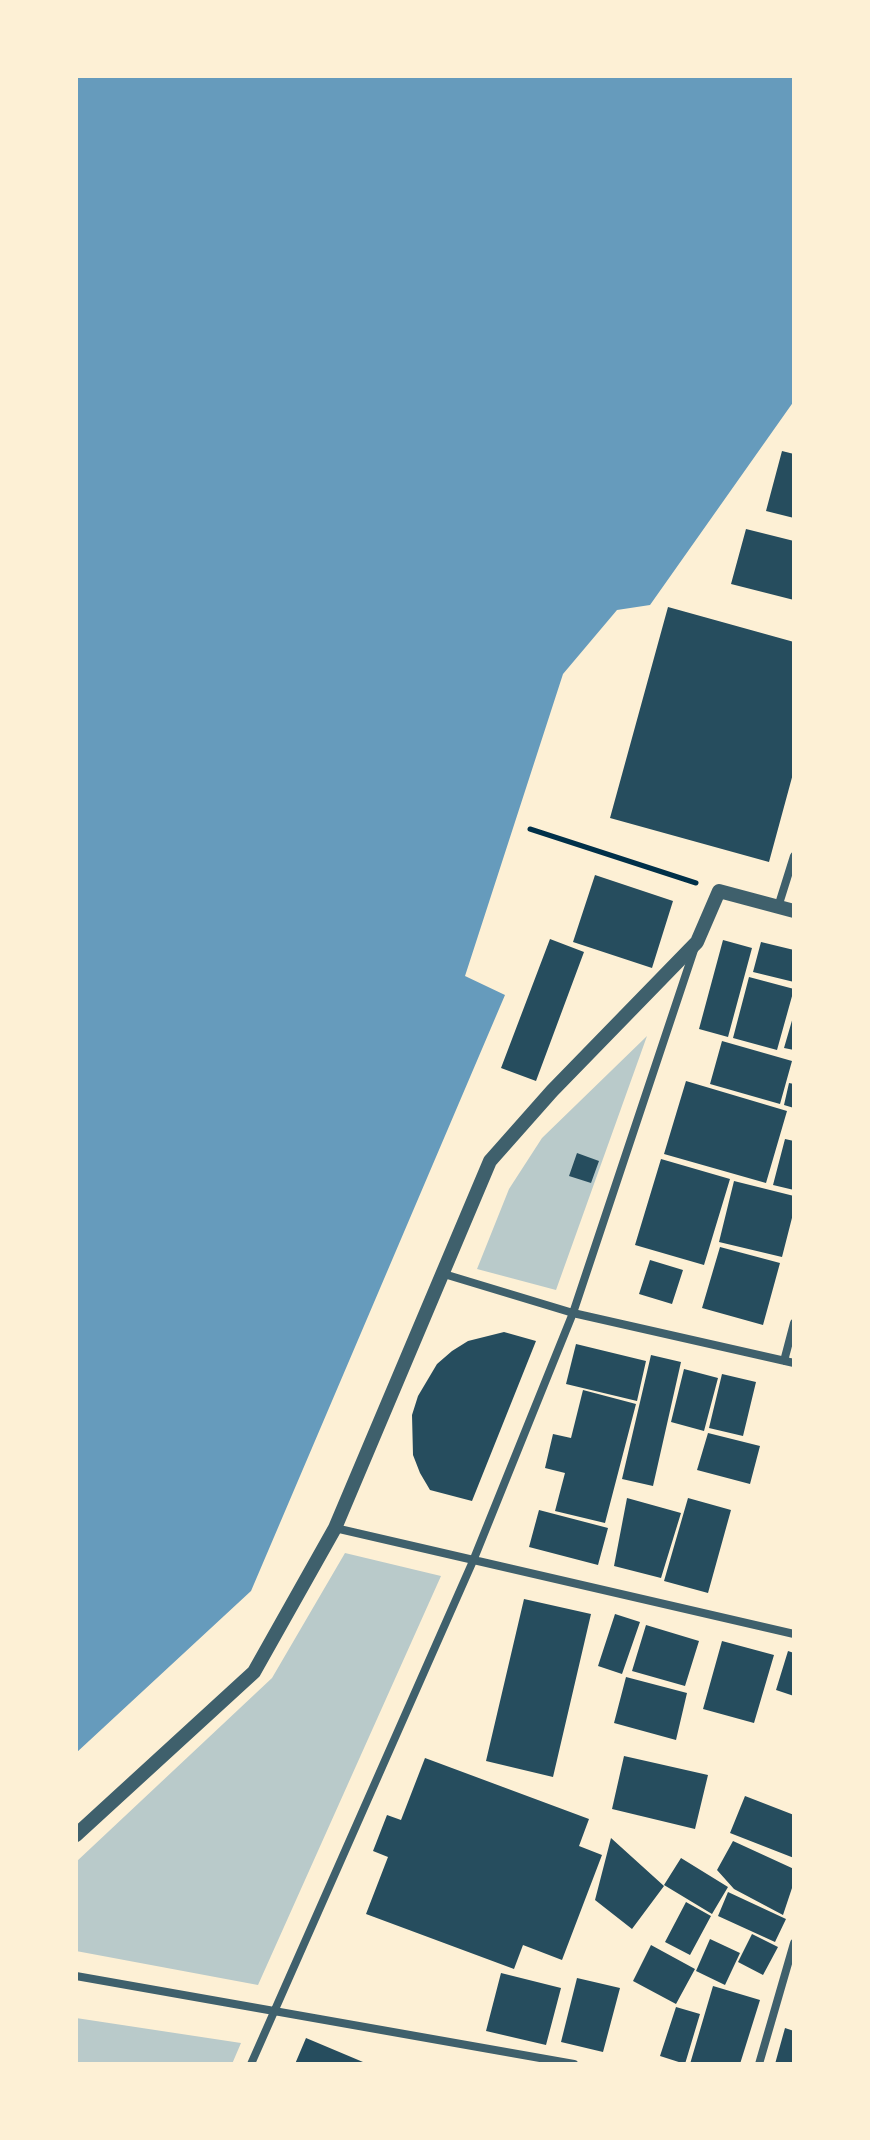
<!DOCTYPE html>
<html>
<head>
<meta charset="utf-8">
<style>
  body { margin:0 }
  #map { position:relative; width:870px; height:2140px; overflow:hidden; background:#fdf0d5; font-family:"Golos Text",sans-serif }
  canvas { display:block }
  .frame { position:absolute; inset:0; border:78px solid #fdf0d5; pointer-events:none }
</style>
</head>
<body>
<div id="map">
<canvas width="870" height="2140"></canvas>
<div class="frame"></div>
</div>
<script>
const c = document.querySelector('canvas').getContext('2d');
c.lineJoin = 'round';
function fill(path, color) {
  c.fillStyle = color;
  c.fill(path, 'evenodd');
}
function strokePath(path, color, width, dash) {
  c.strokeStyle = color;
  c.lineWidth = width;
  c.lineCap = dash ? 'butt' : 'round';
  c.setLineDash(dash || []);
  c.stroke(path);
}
const green = new Path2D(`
  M 647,1036 L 556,1290 L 477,1269 L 509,1189 L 542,1138 Z
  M 345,1553 L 441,1576 L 258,1985 L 76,1951 L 76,1862 L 272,1678 Z
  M 76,2018 L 241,2043 L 232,2064 L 76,2064 Z`);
const water = new Path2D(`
  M 76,76 L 794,76 L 794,401 L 650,605 L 617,610 L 563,674 L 465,976 L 505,995 L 251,1591 L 76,1753 Z`);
const building = new Path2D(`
  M 782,451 L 794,454 L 794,518 L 766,511 Z
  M 746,529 L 794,541 L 794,600 L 731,584 Z
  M 668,607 L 794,642 L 794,770 L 769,862 L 610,818 Z
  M 595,875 L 673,901 L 652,968 L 573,942 Z
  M 550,939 L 584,952 L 536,1081 L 501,1068 Z
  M 723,940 L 752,948 L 728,1037 L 699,1029 Z
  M 761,942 L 794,950 L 794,982 L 753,972 Z
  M 749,977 L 794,989 L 777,1050 L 733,1038 Z
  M 793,1017 L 794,1018 L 794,1050 L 784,1048 Z
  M 722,1041 L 792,1061 L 780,1104 L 710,1084 Z
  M 686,1081 L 787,1111 L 766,1183 L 664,1154 Z
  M 789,1083 L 794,1084 L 794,1108 L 784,1105 Z
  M 785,1139 L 794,1141 L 794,1190 L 773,1185 Z
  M 577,1153 L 599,1161 L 591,1183 L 569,1176 Z
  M 661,1159 L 730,1179 L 704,1265 L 635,1245 Z
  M 734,1181 L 794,1196 L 794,1210 L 782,1257 L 719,1242 Z
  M 720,1247 L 780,1263 L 763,1325 L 702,1308 Z
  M 650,1260 L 683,1270 L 672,1304 L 639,1294 Z
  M 504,1332 L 536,1341 L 472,1501 L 430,1490 L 420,1473 L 413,1455 L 412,1415 L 418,1396 L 437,1364 L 452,1351 L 468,1341 Z
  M 576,1344 L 646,1361 L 637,1401 L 566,1384 Z
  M 651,1355 L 681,1362 L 653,1486 L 622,1479 Z
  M 684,1369 L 718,1378 L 704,1431 L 671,1422 Z
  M 722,1374 L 756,1382 L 743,1436 L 709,1428 Z
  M 583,1390 L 636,1404 L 605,1523 L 555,1511 L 565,1473 L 545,1468 L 553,1434 L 571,1438 Z
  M 708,1433 L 760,1446 L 750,1484 L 697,1470 Z
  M 627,1498 L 681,1513 L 661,1578 L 614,1566 Z
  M 688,1498 L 731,1510 L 708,1593 L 664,1581 Z
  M 539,1510 L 608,1528 L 598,1565 L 529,1547 Z
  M 524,1599 L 591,1614 L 553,1777 L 486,1761 Z
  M 615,1614 L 640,1622 L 622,1674 L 598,1666 Z
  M 646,1625 L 699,1641 L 685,1686 L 632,1671 Z
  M 722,1641 L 774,1655 L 754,1723 L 703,1709 Z
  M 788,1651 L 794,1653 L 794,1696 L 776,1690 Z
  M 626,1677 L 687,1693 L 676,1740 L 614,1723 Z
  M 624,1756 L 708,1775 L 695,1829 L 612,1809 Z
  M 425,1758 L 589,1819 L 579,1846 L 602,1855 L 562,1960 L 523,1945 L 514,1969 L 366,1914 L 388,1857 L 373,1851 L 387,1815 L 401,1820 Z
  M 745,1796 L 794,1815 L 794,1858 L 730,1833 Z
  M 611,1838 L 664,1886 L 632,1929 L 595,1900 Z
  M 733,1841 L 794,1869 L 794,1882 L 783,1915 L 734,1889 L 717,1870 Z
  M 681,1858 L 728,1887 L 712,1914 L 664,1885 Z
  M 728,1892 L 786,1919 L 775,1942 L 718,1916 Z
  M 686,1902 L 711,1916 L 690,1955 L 665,1942 Z
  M 752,1934 L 778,1947 L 763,1975 L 738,1962 Z
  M 710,1939 L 740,1953 L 725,1985 L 696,1971 Z
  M 651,1945 L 695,1969 L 676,2004 L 633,1981 Z
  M 501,1973 L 561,1988 L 546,2045 L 486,2031 Z
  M 577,1978 L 620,1988 L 603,2052 L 561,2042 Z
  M 713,1986 L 760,2000 L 740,2064 L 690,2064 Z
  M 676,2007 L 700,2014 L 685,2064 L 660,2056 Z
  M 785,2028 L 794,2031 L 794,2064 L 775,2064 Z
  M 306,2038 L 363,2062 L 363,2064 L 295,2064 Z`);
const path = new Path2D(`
  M 530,829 L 696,883`);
const minor = new Path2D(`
  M 778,907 L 794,856
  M 444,1274 L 573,1313 L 794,1363
  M 784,1361 L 794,1323
  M 335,1528 L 794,1634
  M 76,1976 L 574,2064
  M 251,2064 L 473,1561 L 573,1313 L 694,950
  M 759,2064 L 794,1943`);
const tertiary = new Path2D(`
  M 76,1835 L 254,1672 L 335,1528 L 490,1161 L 552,1091 L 697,942 L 719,891 L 794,911`);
fill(green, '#b9caca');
fill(water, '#669bbc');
fill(building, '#264d5e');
strokePath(path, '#003049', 5);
strokePath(minor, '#3f606c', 8);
strokePath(tertiary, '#3f606c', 14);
</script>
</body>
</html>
